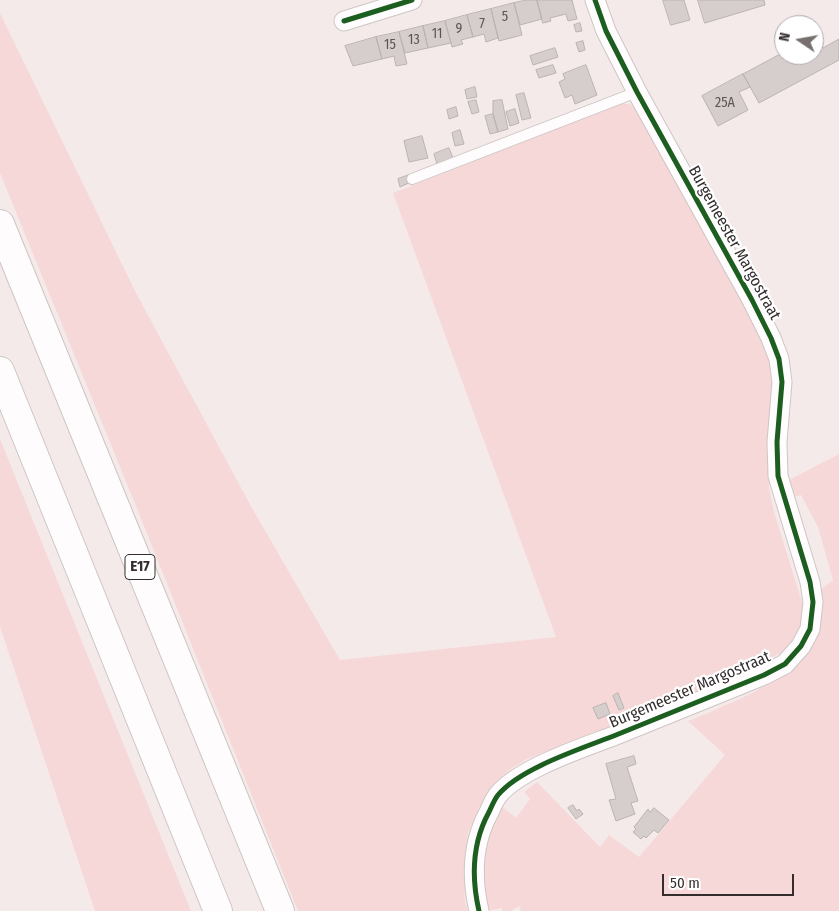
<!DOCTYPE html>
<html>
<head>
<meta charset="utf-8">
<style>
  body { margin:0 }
  #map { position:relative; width:839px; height:911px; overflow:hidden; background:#f5eaea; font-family:"Fira Sans Condensed",sans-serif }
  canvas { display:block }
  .north { position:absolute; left:774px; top:15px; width:50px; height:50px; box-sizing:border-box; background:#fff; border:1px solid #aeabab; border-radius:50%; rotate:282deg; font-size:14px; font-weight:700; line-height:20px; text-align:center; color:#342d2d }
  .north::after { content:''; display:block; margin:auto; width:18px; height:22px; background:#786f6f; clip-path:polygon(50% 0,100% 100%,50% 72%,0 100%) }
  .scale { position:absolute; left:662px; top:874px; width:132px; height:22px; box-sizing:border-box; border:2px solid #342d2d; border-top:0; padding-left:6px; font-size:15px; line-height:18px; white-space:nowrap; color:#342d2d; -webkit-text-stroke:4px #fff; paint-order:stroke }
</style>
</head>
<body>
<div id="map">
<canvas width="839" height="911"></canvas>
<div class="north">N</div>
<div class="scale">50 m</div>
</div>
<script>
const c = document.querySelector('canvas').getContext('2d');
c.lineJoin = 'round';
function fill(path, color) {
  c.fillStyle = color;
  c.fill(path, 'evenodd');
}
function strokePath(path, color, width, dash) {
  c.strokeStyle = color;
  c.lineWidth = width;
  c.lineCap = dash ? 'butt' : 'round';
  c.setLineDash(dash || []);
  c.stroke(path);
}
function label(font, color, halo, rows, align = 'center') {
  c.font = font + ' "Fira Sans Condensed",sans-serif';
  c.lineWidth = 4.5;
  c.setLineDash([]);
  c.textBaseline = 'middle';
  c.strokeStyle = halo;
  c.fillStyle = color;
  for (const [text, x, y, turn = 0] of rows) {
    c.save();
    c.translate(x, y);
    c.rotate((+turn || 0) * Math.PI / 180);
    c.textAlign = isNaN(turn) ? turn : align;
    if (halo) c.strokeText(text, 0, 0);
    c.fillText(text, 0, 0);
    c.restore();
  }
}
const green = new Path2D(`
  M 0,13 L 136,293 L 252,508 L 340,660 L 556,637 L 393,193 L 620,104 L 630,104 L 638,110 L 764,333 L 774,382 L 768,446 L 769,488 L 774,512 L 802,602 L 802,621 L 798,637 L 780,653 L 747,671 L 527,759 L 509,770 L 493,789 L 479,808 L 468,833 L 464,861 L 465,903 L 468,911 L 298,911 L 138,511 L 0,173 Z
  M 0,439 L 191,911 L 95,911 L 0,627 Z
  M 839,454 L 839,911 L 521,911 L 519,906 L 511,911 L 502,911 L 502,908 L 487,911 L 479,854 L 500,805 L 516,818 L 530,799 L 524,792 L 537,782 L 600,847 L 609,835 L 639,857 L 725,755 L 688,721 C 720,708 786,682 805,655 C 820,636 821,612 821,589 L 833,580 L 818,527 L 801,495 L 791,498 L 787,481 Z`);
const building = new Path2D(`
  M 527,0 L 537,0 L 542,19 L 520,25 L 514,3 Z
  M 537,0 L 572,0 L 577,19 L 568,21 L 566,14 L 550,18 L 551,21 L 543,23 Z
  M 663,0 L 684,0 L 690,20 L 671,25 Z
  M 698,0 L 764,0 L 765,5 L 705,23 Z
  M 514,3 L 522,35 L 499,41 L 491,9 Z
  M 491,9 L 498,38 L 486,42 L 484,34 L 473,37 L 467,15 Z
  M 467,15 L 473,37 L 461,40 L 463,44 L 452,47 L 445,21 Z
  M 445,21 L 451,43 L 428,48 L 423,26 Z
  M 580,23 L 582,31 L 576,32 L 574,25 Z
  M 423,26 L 428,48 L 405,53 L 399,32 Z
  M 399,32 L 407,64 L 396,66 L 394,56 L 382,59 L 376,37 Z
  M 816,36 L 823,48 L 839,39 L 839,60 L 759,103 L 743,74 L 784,52 L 784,55 L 814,55 L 814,37 Z
  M 376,37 L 382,59 L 353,66 L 345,46 Z
  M 583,41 L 585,50 L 579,52 L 576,43 Z
  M 555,48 L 558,57 L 533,65 L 530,56 Z
  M 553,65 L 556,73 L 539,78 L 536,70 Z
  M 586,65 L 597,95 L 575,104 L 572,95 L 565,98 L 559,82 L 565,79 L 563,74 Z
  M 743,74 L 750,87 L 739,92 L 748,110 L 718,126 L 702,96 Z
  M 475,87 L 477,97 L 467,99 L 465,90 Z
  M 524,93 L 531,118 L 522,120 L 516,95 Z
  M 476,100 L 479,112 L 472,114 L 468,102 Z
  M 502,100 L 508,129 L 498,132 L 493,114 L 493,101 Z
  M 456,107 L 458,116 L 449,119 L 447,110 Z
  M 515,109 L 519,123 L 510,126 L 506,112 Z
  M 493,114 L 498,132 L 490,134 L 485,116 Z
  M 460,130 L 464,144 L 455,146 L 452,133 Z
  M 422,136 L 428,158 L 409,162 L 404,141 Z
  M 449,148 L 453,158 L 437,164 L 434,154 Z
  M 409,175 L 411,182 L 400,187 L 398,179 Z
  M 618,693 L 624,708 L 619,710 L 613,696 Z
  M 606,703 L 610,714 L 598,719 L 593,708 Z
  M 634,756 L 636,764 L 627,767 L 638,801 L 631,803 L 635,814 L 616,821 L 609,800 L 616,799 L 606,764 Z
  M 573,805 L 577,811 L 579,809 L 583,814 L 576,819 L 568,808 Z
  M 654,808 L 669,820 L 658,833 L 654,830 L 646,838 L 644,836 L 641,839 L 633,832 L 636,829 L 634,827 L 648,809 L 650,812 Z`);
const lane = new Path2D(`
  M 412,179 L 637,92`);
const street = new Path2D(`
  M 344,21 L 412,0
  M 479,911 C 471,876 472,843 489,812 C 492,806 494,800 498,795 C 520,768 583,748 616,735 C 665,715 715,695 764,675 L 785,664 L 801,646 L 810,629 L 813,602 L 810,582 L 778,476 L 777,442 L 782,382 L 779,359 L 771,338 L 752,300 L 637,92 L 606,31 L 595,0`);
const highway = new Path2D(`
  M 0,224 L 280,911
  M 0,371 L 218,911`);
const cycleway = new Path2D(`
  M 344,21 L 412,0
  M 479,911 C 471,876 472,843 489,812 C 492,806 494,800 498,795 C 520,768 583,748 616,735 C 665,715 715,695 764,675 L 785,664 L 801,646 L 810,629 L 813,602 L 810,582 L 778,476 L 777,442 L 782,382 L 779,359 L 771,338 L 752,300 L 637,92 L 606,31 L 595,0`);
const numberNames = [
  ["5",505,17],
  ["7",482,24],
  ["9",459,29],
  ["11",437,34],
  ["13",414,40],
  ["15",390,45],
  ["25A",725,103]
];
const shields = [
  [140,567,30]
];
const shieldNames = [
  ["E17",140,567]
];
const streetNames = [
  ["Burgemeester Margostraat",734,243,61],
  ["Burgemeester Margostraat",690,690,-23]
];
fill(green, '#f7d8d8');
fill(building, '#d6cdcd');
strokePath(building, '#bbb3b3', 1);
strokePath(lane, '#cec5c5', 12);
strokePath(street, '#cec5c5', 21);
strokePath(highway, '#cec5c5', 30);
strokePath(lane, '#fefcfc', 10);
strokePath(street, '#fefcfc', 19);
strokePath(highway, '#fefcfc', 28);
strokePath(cycleway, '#1b5e20', 5);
label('14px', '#5c5555', null, numberNames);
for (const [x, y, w] of shields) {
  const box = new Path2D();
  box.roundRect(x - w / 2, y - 12.5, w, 25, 4);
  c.fillStyle = '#fff';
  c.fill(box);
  strokePath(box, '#342d2d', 1);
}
label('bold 15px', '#342d2d', null, shieldNames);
label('16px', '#342d2d', '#fff', streetNames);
</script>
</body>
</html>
